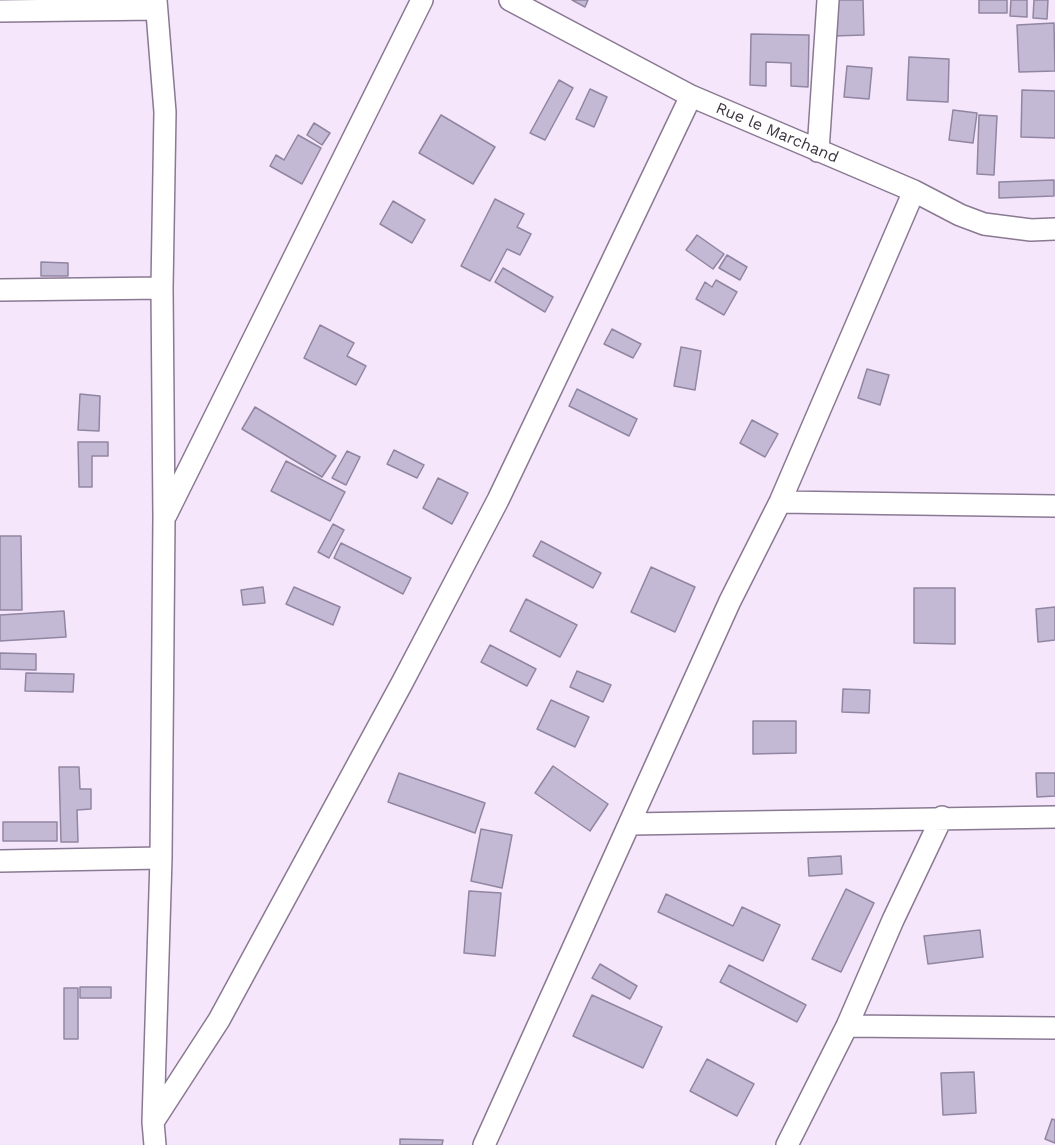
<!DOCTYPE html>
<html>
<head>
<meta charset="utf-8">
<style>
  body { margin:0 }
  canvas { display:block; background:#f5e6fc }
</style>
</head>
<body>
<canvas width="1055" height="1145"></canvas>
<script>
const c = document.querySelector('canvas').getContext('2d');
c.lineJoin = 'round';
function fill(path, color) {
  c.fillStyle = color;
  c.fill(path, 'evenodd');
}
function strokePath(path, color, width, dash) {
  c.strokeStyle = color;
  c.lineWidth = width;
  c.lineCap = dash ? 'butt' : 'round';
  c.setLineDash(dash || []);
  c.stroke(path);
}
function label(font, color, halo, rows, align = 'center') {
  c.font = font + ' "Work Sans",sans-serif';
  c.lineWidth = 4.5;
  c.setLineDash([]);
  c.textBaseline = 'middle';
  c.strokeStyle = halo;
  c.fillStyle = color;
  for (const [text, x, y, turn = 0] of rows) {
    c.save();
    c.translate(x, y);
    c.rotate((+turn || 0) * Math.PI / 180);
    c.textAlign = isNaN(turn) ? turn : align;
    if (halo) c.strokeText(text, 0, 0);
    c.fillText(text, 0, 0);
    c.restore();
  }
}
const building = new Path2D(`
  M 572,0 L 588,0 L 585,7 Z
  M 833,0 L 863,0 L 864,35 L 834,36 Z
  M 979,0 L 1007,0 L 1007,13 L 979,13 Z
  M 1011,0 L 1027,0 L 1027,17 L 1010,16 Z
  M 1034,0 L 1048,0 L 1047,19 L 1033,18 Z
  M 1054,23 L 1055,71 L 1019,72 L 1017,25 Z
  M 751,34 L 809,35 L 808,87 L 791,86 L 791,63 L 766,62 L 766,86 L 750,85 Z
  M 909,57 L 949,59 L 948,102 L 907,100 Z
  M 847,66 L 872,68 L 869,99 L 844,97 Z
  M 559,80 L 573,88 L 545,140 L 530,133 Z
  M 590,89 L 607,97 L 594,127 L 576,119 Z
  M 1022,90 L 1055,91 L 1055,138 L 1021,137 Z
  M 953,110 L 977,113 L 973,143 L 949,140 Z
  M 441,115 L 495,147 L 473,184 L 419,153 Z
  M 979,115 L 997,116 L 994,175 L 977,174 Z
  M 314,123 L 330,133 L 322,145 L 307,135 Z
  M 298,135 L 321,148 L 302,184 L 270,166 L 276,155 L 284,160 Z
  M 1054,180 L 1054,196 L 999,198 L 999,182 Z
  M 495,199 L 524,214 L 517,227 L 531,234 L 520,255 L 507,249 L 490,281 L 461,266 Z
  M 393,201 L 425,220 L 412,243 L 380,224 Z
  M 697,235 L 724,254 L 713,269 L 686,250 Z
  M 727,255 L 747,267 L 740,280 L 719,268 Z
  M 41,262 L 68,263 L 68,276 L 41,276 Z
  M 503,268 L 553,297 L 545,312 L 495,282 Z
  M 716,280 L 737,292 L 724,315 L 696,299 L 705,282 L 712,287 Z
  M 320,325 L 354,343 L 347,356 L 366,366 L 356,385 L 304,358 Z
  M 612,329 L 641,344 L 633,358 L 604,344 Z
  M 681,347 L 701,351 L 695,390 L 674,386 Z
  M 867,369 L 889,375 L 880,405 L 858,398 Z
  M 577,389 L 637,419 L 629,436 L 569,406 Z
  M 80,394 L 100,396 L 99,431 L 78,430 Z
  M 255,407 L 336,456 L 322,477 L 242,429 Z
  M 752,420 L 778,434 L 765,457 L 740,443 Z
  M 78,442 L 108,442 L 108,456 L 92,456 L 92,487 L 79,487 Z
  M 394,450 L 424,465 L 417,478 L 387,464 Z
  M 347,451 L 360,457 L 346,485 L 332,478 Z
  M 286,461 L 345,492 L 330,521 L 271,491 Z
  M 438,478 L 468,493 L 452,524 L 423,508 Z
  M 333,524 L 344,530 L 329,558 L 318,552 Z
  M 0,536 L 21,536 L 22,610 L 0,610 Z
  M 541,541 L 601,573 L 593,588 L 533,556 Z
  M 341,543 L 411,578 L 403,594 L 334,558 Z
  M 651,567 L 695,587 L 675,632 L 631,612 Z
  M 263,587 L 265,603 L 243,605 L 241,590 Z
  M 294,587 L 340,607 L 333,625 L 286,604 Z
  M 914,588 L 955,588 L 955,644 L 914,643 Z
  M 526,599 L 577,625 L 560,657 L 510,631 Z
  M 1055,607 L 1055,640 L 1038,642 L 1036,609 Z
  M 64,611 L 66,637 L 0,641 L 0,615 Z
  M 490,645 L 536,669 L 527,686 L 481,662 Z
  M 0,653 L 36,654 L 36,670 L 0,669 Z
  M 577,671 L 611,685 L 603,702 L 570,687 Z
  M 26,673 L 74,674 L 73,692 L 25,691 Z
  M 843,689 L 870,690 L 869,713 L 842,712 Z
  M 551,700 L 589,717 L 575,747 L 537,729 Z
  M 753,721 L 796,721 L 796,753 L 753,754 Z
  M 553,766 L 608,804 L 590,831 L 535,793 Z
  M 59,767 L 79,767 L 80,789 L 91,789 L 91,809 L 77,810 L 78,842 L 61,842 Z
  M 399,773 L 485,803 L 475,833 L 388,802 Z
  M 1036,773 L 1055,773 L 1055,796 L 1037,797 Z
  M 3,822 L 57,822 L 57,841 L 3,841 Z
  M 481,829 L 512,835 L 502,888 L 471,881 Z
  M 841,856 L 842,874 L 809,876 L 808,858 Z
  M 846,889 L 874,903 L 841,972 L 812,959 Z
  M 469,891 L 501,893 L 495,956 L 464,953 Z
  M 666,894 L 733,926 L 742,907 L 780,925 L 763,961 L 658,912 Z
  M 980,930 L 983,957 L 928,964 L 924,936 Z
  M 600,964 L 637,986 L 630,999 L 592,978 Z
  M 729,965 L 806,1005 L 797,1022 L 720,982 Z
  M 80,987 L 111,987 L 111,998 L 80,998 Z
  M 64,988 L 78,988 L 78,1039 L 64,1039 Z
  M 592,995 L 662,1027 L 643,1068 L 573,1036 Z
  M 707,1059 L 754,1084 L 737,1116 L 690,1091 Z
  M 974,1072 L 976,1113 L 943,1115 L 941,1073 Z
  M 1052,1119 L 1055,1120 L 1055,1143 L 1045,1139 Z
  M 400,1139 L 443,1140 L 442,1145 L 400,1145 Z`);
const street = new Path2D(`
  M 510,0 L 691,96 L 914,191 L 960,215 L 984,224 L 1031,230 L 1055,229
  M 0,11 L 156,9
  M 818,151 L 828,0
  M 0,290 L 162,288
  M 780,502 L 1055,506
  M 166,515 L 422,0
  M 631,824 L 1055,817
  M 0,861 L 161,858
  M 847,1026 L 1055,1028
  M 153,1122 L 219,1020 L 402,683 L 498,500 L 691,96
  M 155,1145 L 153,1122 L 161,858 L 164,518 L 162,288 L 165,112 L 156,0
  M 484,1145 L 730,601 L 780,502 L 914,191
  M 787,1145 L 847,1026 L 893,920 L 942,817`);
const streetNames = [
  ["Rue le Marchand",777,133,23]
];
fill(building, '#c3b9d5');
strokePath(building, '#9186a1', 1.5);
strokePath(street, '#8a7992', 24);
strokePath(street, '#fff', 21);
label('16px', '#3e3741', '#fff', streetNames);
</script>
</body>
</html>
